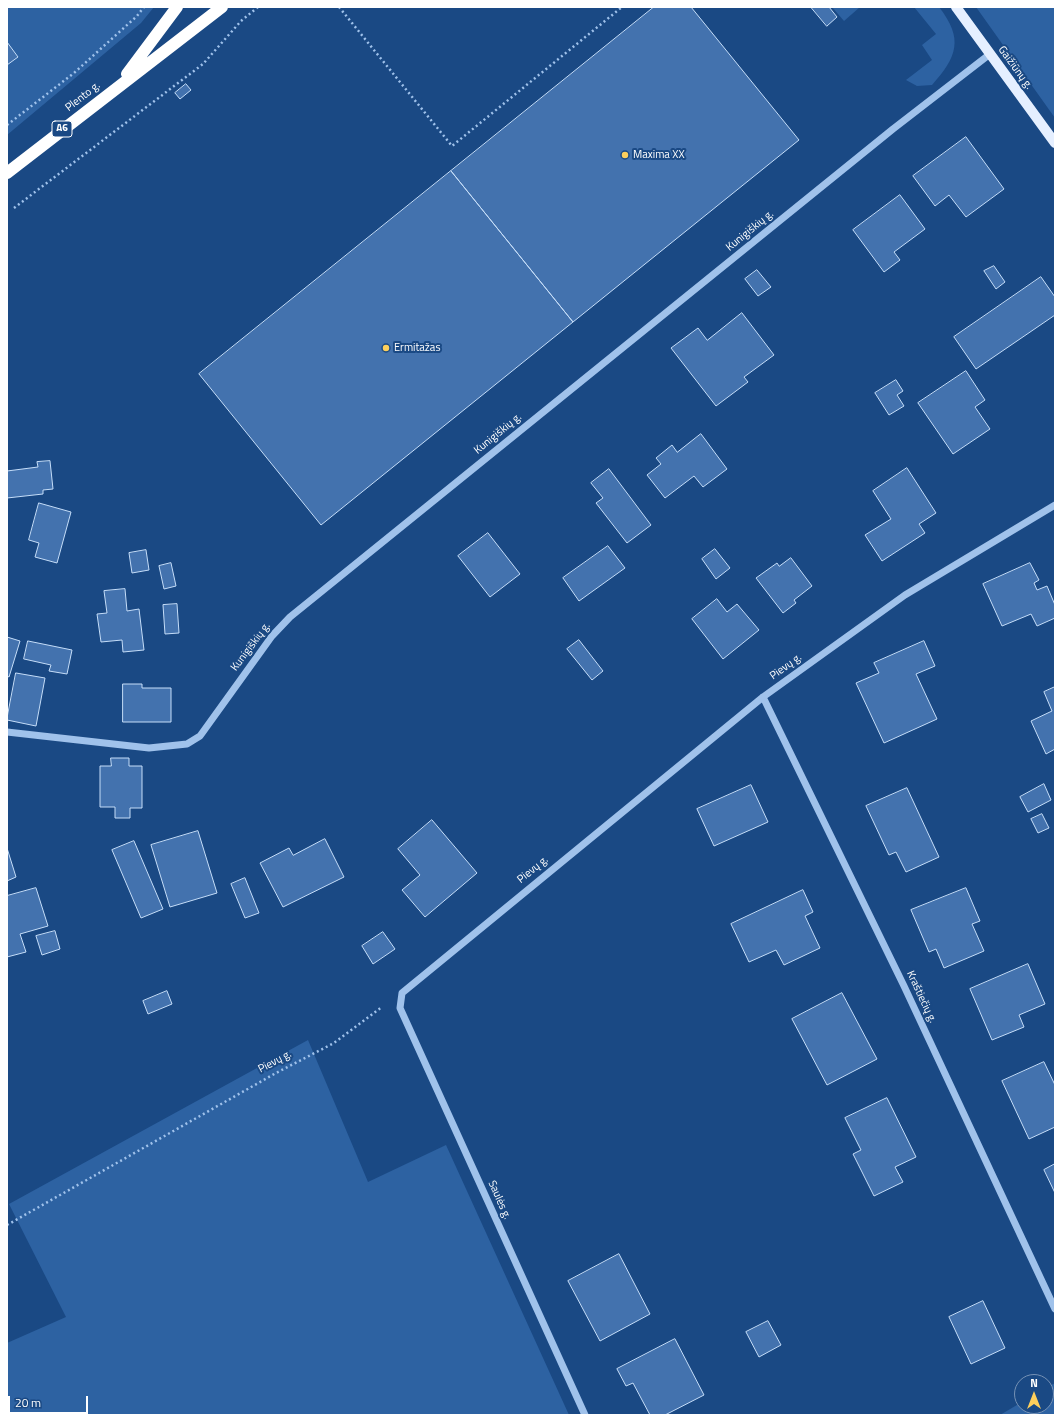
<!DOCTYPE html>
<html>
<head>
<meta charset="utf-8">
<style>
  body { margin:0 }
  #map { position:relative; width:1062px; height:1422px; overflow:hidden; background:#1a4984; font-family:"Titillium Web",sans-serif }
  canvas { display:block }
  .frame { position:absolute; inset:0; border:8px solid #fff; pointer-events:none }
  .north { position:absolute; left:1014px; top:1374px; width:40px; height:40px; box-sizing:border-box; background:#1a4984; border:1px solid #7692b5; border-radius:50%; rotate:0deg; font-size:11px; font-weight:700; line-height:16px; text-align:center; color:#fff }
  .north::after { content:''; display:block; margin:auto; width:14px; height:18px; background:#fdcf5c; clip-path:polygon(50% 0,100% 100%,50% 72%,0 100%) }
  .scale { position:absolute; left:8px; top:1396px; width:80px; height:18px; box-sizing:border-box; border:2px solid #fff; border-top:0; padding-left:5px; font-size:12px; line-height:14px; white-space:nowrap; color:#fff; -webkit-text-stroke:3px #1a4984; paint-order:stroke }
</style>
</head>
<body>
<div id="map">
<canvas width="1062" height="1422"></canvas>
<div class="frame"></div>
<div class="north">N</div>
<div class="scale">20 m</div>
</div>
<script>
const c = document.querySelector('canvas').getContext('2d');
c.lineJoin = 'round';
function fill(path, color) {
  c.fillStyle = color;
  c.fill(path, 'evenodd');
}
function strokePath(path, color, width, dash) {
  c.strokeStyle = color;
  c.lineWidth = width;
  c.lineCap = dash ? 'butt' : 'round';
  c.setLineDash(dash || []);
  c.stroke(path);
}
function label(font, color, halo, rows, align = 'center') {
  c.font = font + ' "Titillium Web",sans-serif';
  c.lineWidth = 4;
  c.setLineDash([]);
  c.textBaseline = 'middle';
  c.strokeStyle = halo;
  c.fillStyle = color;
  for (const [text, x, y, turn = 0] of rows) {
    c.save();
    c.translate(x, y);
    c.rotate((+turn || 0) * Math.PI / 180);
    c.textAlign = isNaN(turn) ? turn : align;
    if (halo) c.strokeText(text, 0, 0);
    c.fillText(text, 0, 0);
    c.restore();
  }
}
const green = new Path2D(`
  M 7,7 L 154,7 L 141,23 L 7,135 Z
  M 832,7 L 860,7 L 844,21 Z
  M 914,7 L 939,7 C 964,39 957,57 932,85 L 917,86 L 906,80 L 932,60 L 922,45 L 936,34 Z
  M 976,7 L 1055,7 L 1055,118 Z
  M 308,1040 L 368,1182 L 446,1145 L 569,1415 L 7,1415 L 7,1343 L 66,1317 L 9,1204 Z
  M 1055,1383 L 1055,1415 L 1000,1415 L 1022,1402 L 1022,1406 L 1046,1406 L 1046,1388 Z`);
const building = new Path2D(`
  M 654,7 L 691,7 L 799,140 L 573,322 L 451,171 Z
  M 811,7 L 829,7 L 837,17 L 827,26 Z
  M 7,42 L 18,57 L 7,65 Z
  M 186,84 L 191,90 L 180,99 L 175,93 Z
  M 966,137 L 1004,189 L 966,217 L 949,195 L 935,206 L 913,176 Z
  M 451,171 L 573,322 L 321,525 L 199,374 Z
  M 900,195 L 925,229 L 894,252 L 900,260 L 884,272 L 853,230 Z
  M 994,266 L 1005,282 L 996,289 L 984,271 Z
  M 757,270 L 771,287 L 758,296 L 745,279 Z
  M 1041,277 L 1055,297 L 1055,315 L 976,369 L 954,337 Z
  M 742,313 L 774,355 L 744,377 L 748,382 L 716,406 L 671,348 L 698,328 L 707,340 Z
  M 966,371 L 985,400 L 975,407 L 990,429 L 953,454 L 918,403 Z
  M 896,380 L 903,391 L 897,395 L 904,406 L 889,415 L 875,393 Z
  M 701,434 L 727,469 L 703,487 L 694,476 L 665,498 L 647,475 L 661,464 L 656,458 L 672,445 L 677,452 Z
  M 50,461 L 53,489 L 43,490 L 43,494 L 7,498 L 7,471 L 38,467 L 37,462 Z
  M 907,468 L 936,513 L 919,524 L 925,533 L 882,561 L 865,535 L 891,519 L 873,491 Z
  M 609,469 L 651,525 L 627,543 L 596,503 L 603,498 L 591,483 Z
  M 39,503 L 71,512 L 57,563 L 35,557 L 39,543 L 29,540 Z
  M 488,533 L 520,574 L 490,597 L 458,556 Z
  M 608,546 L 625,568 L 579,601 L 563,578 Z
  M 715,549 L 730,568 L 716,579 L 702,559 Z
  M 146,550 L 149,570 L 132,573 L 129,553 Z
  M 791,558 L 812,586 L 794,600 L 796,603 L 783,613 L 756,578 L 777,563 L 779,566 Z
  M 171,563 L 176,586 L 164,589 L 159,566 Z
  M 1030,563 L 1039,580 L 1034,583 L 1037,590 L 1047,586 L 1055,605 L 1055,618 L 1037,626 L 1031,614 L 1002,626 L 983,584 Z
  M 125,589 L 127,611 L 139,609 L 144,650 L 123,652 L 122,640 L 101,642 L 97,614 L 107,613 L 104,591 Z
  M 717,599 L 727,612 L 737,604 L 759,630 L 723,659 L 692,619 Z
  M 177,604 L 179,633 L 165,634 L 163,605 Z
  M 7,637 L 20,641 L 9,677 L 7,676 Z
  M 579,640 L 603,671 L 592,680 L 567,649 Z
  M 28,641 L 72,650 L 67,674 L 49,671 L 51,665 L 24,659 Z
  M 924,641 L 935,666 L 916,674 L 937,719 L 884,743 L 856,683 L 879,673 L 874,663 Z
  M 16,673 L 45,678 L 36,726 L 7,720 Z
  M 123,684 L 142,684 L 142,688 L 171,688 L 171,722 L 123,722 Z
  M 1055,687 L 1055,749 L 1046,754 L 1031,721 L 1052,711 L 1044,692 Z
  M 111,758 L 129,758 L 129,766 L 142,766 L 142,808 L 130,808 L 130,818 L 115,818 L 115,807 L 100,807 L 100,766 L 111,766 Z
  M 1044,784 L 1051,800 L 1028,812 L 1020,797 Z
  M 751,785 L 768,822 L 714,846 L 697,809 Z
  M 907,788 L 939,857 L 906,872 L 896,852 L 889,855 L 866,806 Z
  M 1042,814 L 1049,828 L 1038,833 L 1031,819 Z
  M 432,820 L 477,873 L 425,917 L 402,890 L 420,875 L 398,849 Z
  M 198,831 L 217,893 L 170,907 L 151,845 Z
  M 325,839 L 344,877 L 283,907 L 260,863 L 289,848 L 293,855 Z
  M 134,841 L 163,909 L 141,918 L 112,850 Z
  M 7,848 L 16,877 L 7,881 Z
  M 245,878 L 259,913 L 245,918 L 231,884 Z
  M 36,888 L 48,926 L 20,934 L 26,952 L 7,957 L 7,896 Z
  M 966,888 L 980,921 L 972,924 L 984,951 L 944,968 L 936,949 L 929,952 L 911,910 Z
  M 803,890 L 813,912 L 805,916 L 820,948 L 784,965 L 776,950 L 749,962 L 731,924 Z
  M 55,931 L 60,949 L 42,955 L 36,936 Z
  M 383,932 L 395,949 L 373,964 L 362,946 Z
  M 1028,964 L 1045,1004 L 1019,1015 L 1024,1027 L 992,1040 L 970,989 Z
  M 167,991 L 172,1004 L 148,1014 L 143,1001 Z
  M 842,993 L 877,1059 L 827,1085 L 792,1019 Z
  M 1044,1062 L 1055,1085 L 1055,1127 L 1029,1139 L 1002,1081 Z
  M 887,1098 L 916,1157 L 895,1167 L 903,1182 L 874,1196 L 853,1154 L 861,1150 L 845,1118 Z
  M 1055,1164 L 1055,1193 L 1044,1170 Z
  M 619,1254 L 650,1314 L 600,1341 L 568,1281 Z
  M 983,1301 L 1005,1348 L 971,1364 L 949,1317 Z
  M 768,1321 L 781,1345 L 759,1357 L 746,1332 Z
  M 675,1339 L 704,1395 L 665,1415 L 650,1415 L 633,1383 L 626,1386 L 617,1369 Z`);
const path = new Path2D(`
  M 339,7 L 452,146 L 622,7
  M 7,125 L 74,73 L 137,16 L 144,7
  M 14,208 L 203,64 L 241,21 L 258,7
  M 7,1225 L 276,1073 L 334,1043 L 382,1007`);
const minor = new Path2D(`
  M 763,697 L 904,986 L 1055,1309
  M 7,732 L 149,748 L 187,744 L 200,736 L 272,636 L 290,617 L 893,129 L 990,54
  M 585,1415 L 400,1008 L 402,993 L 763,697 L 905,595 L 1055,505`);
const major = new Path2D(`
  M 956,7 L 1055,143`);
const highway = new Path2D(`
  M 127,74 L 177,7
  M 7,173 L 222,7`);
const markers = [
  [625,155,4,"#fdcf5c"],
  [386,348,4,"#fdcf5c"]
];
const shields = [
  [62,129,20]
];
const shieldNames = [
  ["A6",62,129]
];
const streetNames = [
  ["Gaižiūnų g.",1015,68,54],
  ["Plento g.",83,97,-38],
  ["Kunigiškių g.",750,231,-39],
  ["Kunigiškių g.",498,434,-39],
  ["Kunigiškių g.",251,647,-53],
  ["Pievų g.",786,667,-36],
  ["Pievų g.",533,870,-39],
  ["Kraštiečių g.",921,997,65],
  ["Pievų g.",275,1062,-28],
  ["Saulės g.",499,1200,66]
];
const poiNames = [
  ["Maxima XX",633,155],
  ["Ermitažas",394,348]
];
fill(green, '#2d62a2');
fill(building, '#4372ae');
strokePath(building, '#c5ddf8', 1);
strokePath(path, '#a0c2eb', 2.5, [2, 3]);
strokePath(minor, '#a0c2eb', 7);
strokePath(major, '#e5efff', 10);
strokePath(highway, '#fff', 12);
for (const [x, y, r, color] of markers) {
  const dot = new Path2D();
  dot.arc(x, y, r, 0, 2 * Math.PI);
  c.fillStyle = color;
  c.fill(dot);
  strokePath(dot, '#1a4984', 1.5);
}
for (const [x, y, w] of shields) {
  const box = new Path2D();
  box.roundRect(x - w / 2, y - 8, w, 16, 3);
  c.fillStyle = '#1a4984';
  c.fill(box);
  strokePath(box, '#fff', 1);
}
label('bold 10px', '#fff', null, shieldNames);
label('11px', '#fff', '#1a4984', streetNames);
label('11px', '#fff', '#1a4984', poiNames, 'left');
</script>
</body>
</html>
